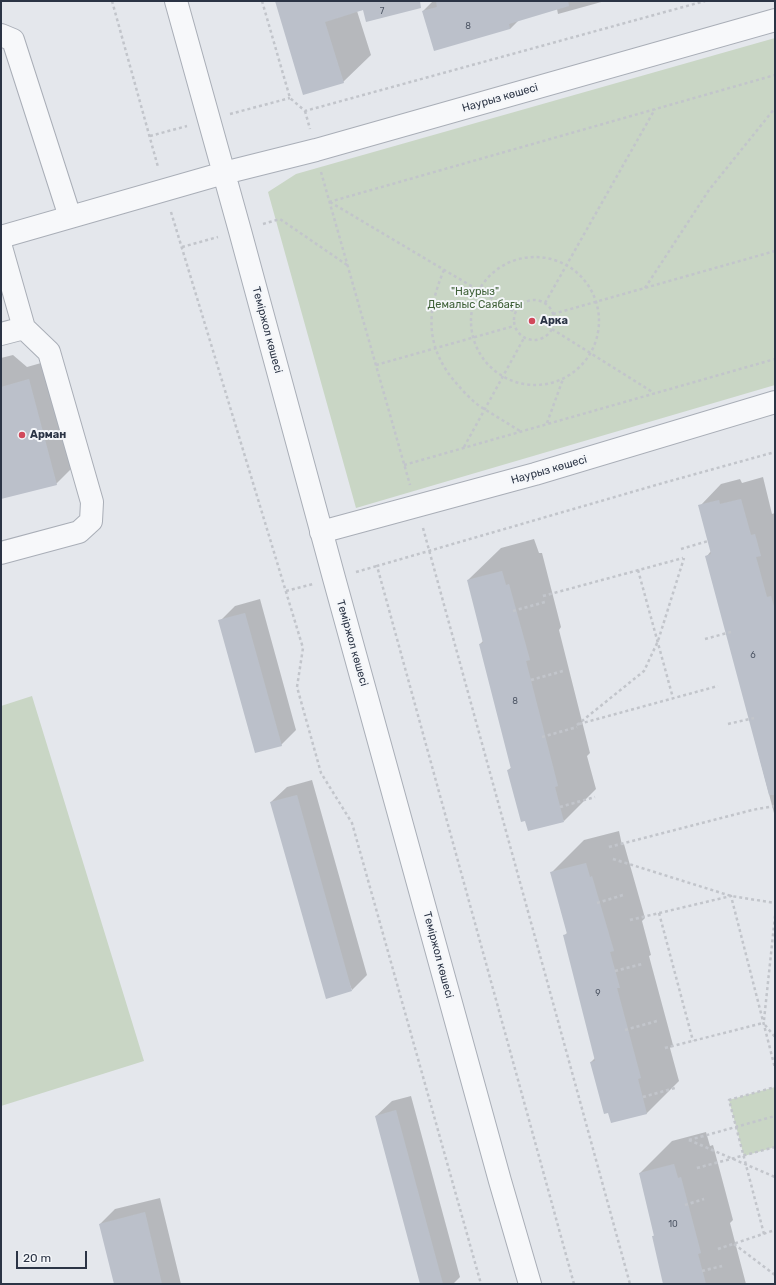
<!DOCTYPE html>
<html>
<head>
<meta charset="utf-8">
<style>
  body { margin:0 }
  #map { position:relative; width:776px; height:1285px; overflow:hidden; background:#e4e7ec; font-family:Rubik,sans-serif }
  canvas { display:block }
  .frame { position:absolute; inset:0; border:2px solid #2b3445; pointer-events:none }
  .scale { position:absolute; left:16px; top:1251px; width:71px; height:18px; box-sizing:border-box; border:2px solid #2b3445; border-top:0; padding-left:5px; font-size:12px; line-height:14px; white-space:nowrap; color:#2b3445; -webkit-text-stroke:3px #f4f6f9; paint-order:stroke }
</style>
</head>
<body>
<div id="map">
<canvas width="776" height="1285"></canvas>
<div class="frame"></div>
<div class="scale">20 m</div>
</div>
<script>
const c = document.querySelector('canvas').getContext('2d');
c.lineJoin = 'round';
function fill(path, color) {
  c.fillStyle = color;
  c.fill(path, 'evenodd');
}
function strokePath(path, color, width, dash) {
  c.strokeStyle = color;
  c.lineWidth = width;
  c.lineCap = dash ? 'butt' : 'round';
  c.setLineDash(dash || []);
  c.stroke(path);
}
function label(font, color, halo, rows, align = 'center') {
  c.font = font + ' Rubik,sans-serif';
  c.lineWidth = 4;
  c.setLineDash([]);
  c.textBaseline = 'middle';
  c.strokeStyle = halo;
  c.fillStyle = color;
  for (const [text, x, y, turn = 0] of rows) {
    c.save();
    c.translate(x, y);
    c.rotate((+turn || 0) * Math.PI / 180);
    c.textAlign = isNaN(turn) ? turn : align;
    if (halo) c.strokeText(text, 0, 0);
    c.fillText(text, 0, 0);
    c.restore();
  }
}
const green = new Path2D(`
  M 775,38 L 775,385 L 356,508 L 268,192 L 296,174 Z
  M 32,696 L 144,1061 L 1,1106 L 1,706 Z
  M 775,1087 L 775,1147 L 744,1156 L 729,1100 Z`);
const shadow = new Path2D(`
  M 276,1 L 412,1 L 357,11 L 371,55 L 343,82 Z
  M 433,1 L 605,1 L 558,14 L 557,9 L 519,20 L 510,29 L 423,11 Z
  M 13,355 L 27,367 L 48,361 L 75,465 L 56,484 L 1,498 L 1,358 Z
  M 763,477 L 772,514 L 775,513 L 775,817 L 707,556 L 711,551 L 700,506 L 721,484 L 740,479 L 742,483 Z
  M 534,539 L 539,553 L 542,553 L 561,627 L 559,630 L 590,753 L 587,756 L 596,789 L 564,821 L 508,770 L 512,767 L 480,644 L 483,641 L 468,580 L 501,548 Z
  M 260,599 L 296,730 L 281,745 L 220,621 L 235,606 Z
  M 312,780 L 367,975 L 352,990 L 271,802 L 287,787 Z
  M 619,831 L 622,845 L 624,844 L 645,918 L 642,921 L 651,955 L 649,956 L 673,1045 L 670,1048 L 679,1081 L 647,1113 L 612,1122 L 591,1062 L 595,1058 L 564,936 L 568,932 L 552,872 L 584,840 Z
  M 411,1096 L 460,1277 L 453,1284 L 421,1284 L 376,1116 L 392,1101 Z
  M 706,1132 L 710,1146 L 713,1145 L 733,1220 L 730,1223 L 746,1284 L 664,1284 L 653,1236 L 655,1235 L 640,1173 L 672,1141 Z
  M 160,1198 L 181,1284 L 115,1284 L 100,1224 L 115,1209 Z`);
const building = new Path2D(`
  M 275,1 L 420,1 L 421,8 L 366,22 L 363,10 L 325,22 L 344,83 L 303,95 Z
  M 436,1 L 568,1 L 569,6 L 509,24 L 510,29 L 434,51 L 422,11 L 437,7 Z
  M 29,379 L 57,485 L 1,499 L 1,387 Z
  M 741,499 L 751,535 L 755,534 L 761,556 L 756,557 L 767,597 L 771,596 L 775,610 L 775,795 L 769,795 L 705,556 L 711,554 L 698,505 L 719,500 L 720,504 Z
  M 502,571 L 506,585 L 509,584 L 530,660 L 526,661 L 558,786 L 555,787 L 564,822 L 528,831 L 525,821 L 521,822 L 507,770 L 511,769 L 479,644 L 483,643 L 467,580 Z
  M 245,613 L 282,746 L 255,753 L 218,620 Z
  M 297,795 L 352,991 L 326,999 L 270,802 Z
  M 586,863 L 590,877 L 592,876 L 614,951 L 610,952 L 620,988 L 617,988 L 641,1078 L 638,1079 L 647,1114 L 611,1123 L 608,1113 L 604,1114 L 590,1062 L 595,1061 L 563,935 L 567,934 L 550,872 Z
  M 396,1110 L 443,1284 L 420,1284 L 375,1116 Z
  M 674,1164 L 678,1178 L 681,1177 L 701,1253 L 698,1254 L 706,1284 L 663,1284 L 652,1236 L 654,1236 L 639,1173 Z
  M 145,1212 L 162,1284 L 114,1284 L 99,1224 Z`);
const path = new Path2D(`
  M 112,1 L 158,167
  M 262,1 L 290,98 L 305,111 L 705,1
  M 305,111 L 310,129
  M 230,114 L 290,98
  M 150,136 L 187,126
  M 321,172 L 410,485
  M 329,202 L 775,75
  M 330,202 L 515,312
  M 171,212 L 303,648 L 297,687 L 321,773 L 352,823 L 481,1284
  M 263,224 L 280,219 L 347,265
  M 182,247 L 218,237
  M471 321a64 64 0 1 1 128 0a64 64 0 1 1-128 0Z
  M 444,270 C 426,312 425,348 457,384 C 464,392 472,401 481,407 C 494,415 507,423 520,431
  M 645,288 L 709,190 L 775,108
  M514 320a20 20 0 1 1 40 0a20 20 0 1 1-40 0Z
  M 545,303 L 655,109
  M 553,314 L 775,251
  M 552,329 L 654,393
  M 376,365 L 514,326
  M 547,423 L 563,379
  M 464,447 L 524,338
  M 404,465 L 775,359
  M 423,528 L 630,1284
  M 681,549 L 708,541
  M 638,570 L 673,698
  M 356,572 L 377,566
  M 286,591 L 313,584
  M 543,596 L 683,558
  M 513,611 L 545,602
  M 705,639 L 731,632
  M 531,680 L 563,671
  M 579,724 L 718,686
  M 728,724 L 754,718
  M 577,725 L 644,671 L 658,641 L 684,558
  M 542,737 L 577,727
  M 560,807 L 595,797
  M 609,847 L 752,810 L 775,806
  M 613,859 L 731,896 L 775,903
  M 597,903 L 623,895
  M 659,913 L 693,1041
  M 630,920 L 731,896 L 775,1068
  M 615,971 L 642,964
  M 764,1020 L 775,916
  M 765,1025 L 775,1037
  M 625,1030 L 657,1021
  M 665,1048 L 763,1023
  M 643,1097 L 675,1088
  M 689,1140 L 775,1177
  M 689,1140 L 775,1116
  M 697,1168 L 775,1147
  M 685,1205 L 704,1199
  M 764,1234 L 729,1100 L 775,1087
  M 734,1244 L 775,1275
  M 718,1249 L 775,1230
  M 702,1271 L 722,1266
  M 574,1284 L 377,566 L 663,483 L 775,452`);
const minor = new Path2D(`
  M 176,1 L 240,231 L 334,578 L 500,1181 L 530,1284
  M 1,35 L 13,40 L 70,217
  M 1,237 L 224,173 L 316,150 L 775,20
  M 1,247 L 24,328 L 1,334
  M 321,532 L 535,474 L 775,402
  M 1,553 L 79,532 L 91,521 L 92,502 L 49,352 L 24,328`);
const markers = [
  [532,321,4,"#d1495b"],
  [22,435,4,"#d1495b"]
];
const numberNames = [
  ["7",382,11],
  ["8",468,26],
  ["6",753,655],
  ["8",515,701],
  ["9",598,993],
  ["10",673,1224]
];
const streetNames = [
  ["Наурыз көшесі",500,98,-16],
  ["Теміржол көшесі",267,330,75],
  ["Наурыз көшесі",549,470,-16],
  ["Теміржол көшесі",352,643,74],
  ["Теміржол көшесі",438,955,75]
];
const parkNames = [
  ["\"Наурыз\"",475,292],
  ["Демалыс Саябағы",475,305]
];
const poiNames = [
  ["Арка",540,321],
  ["Арман",30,435]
];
fill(green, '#c9d6c5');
fill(shadow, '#0003');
fill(building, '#bbc0ca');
strokePath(minor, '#a9aeb7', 24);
strokePath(path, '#c2c5cb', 2.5, [3, 3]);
strokePath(minor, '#f7f8fa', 22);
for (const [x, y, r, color] of markers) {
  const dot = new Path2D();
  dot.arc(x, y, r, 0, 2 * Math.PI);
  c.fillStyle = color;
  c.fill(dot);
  strokePath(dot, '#f4f6f9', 1.5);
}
label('9px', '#4f5766', null, numberNames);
label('11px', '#2b3445', '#f4f6f9', streetNames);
label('11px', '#3f6138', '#f4f6f9', parkNames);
label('bold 11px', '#2b3445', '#f4f6f9', poiNames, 'left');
</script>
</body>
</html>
